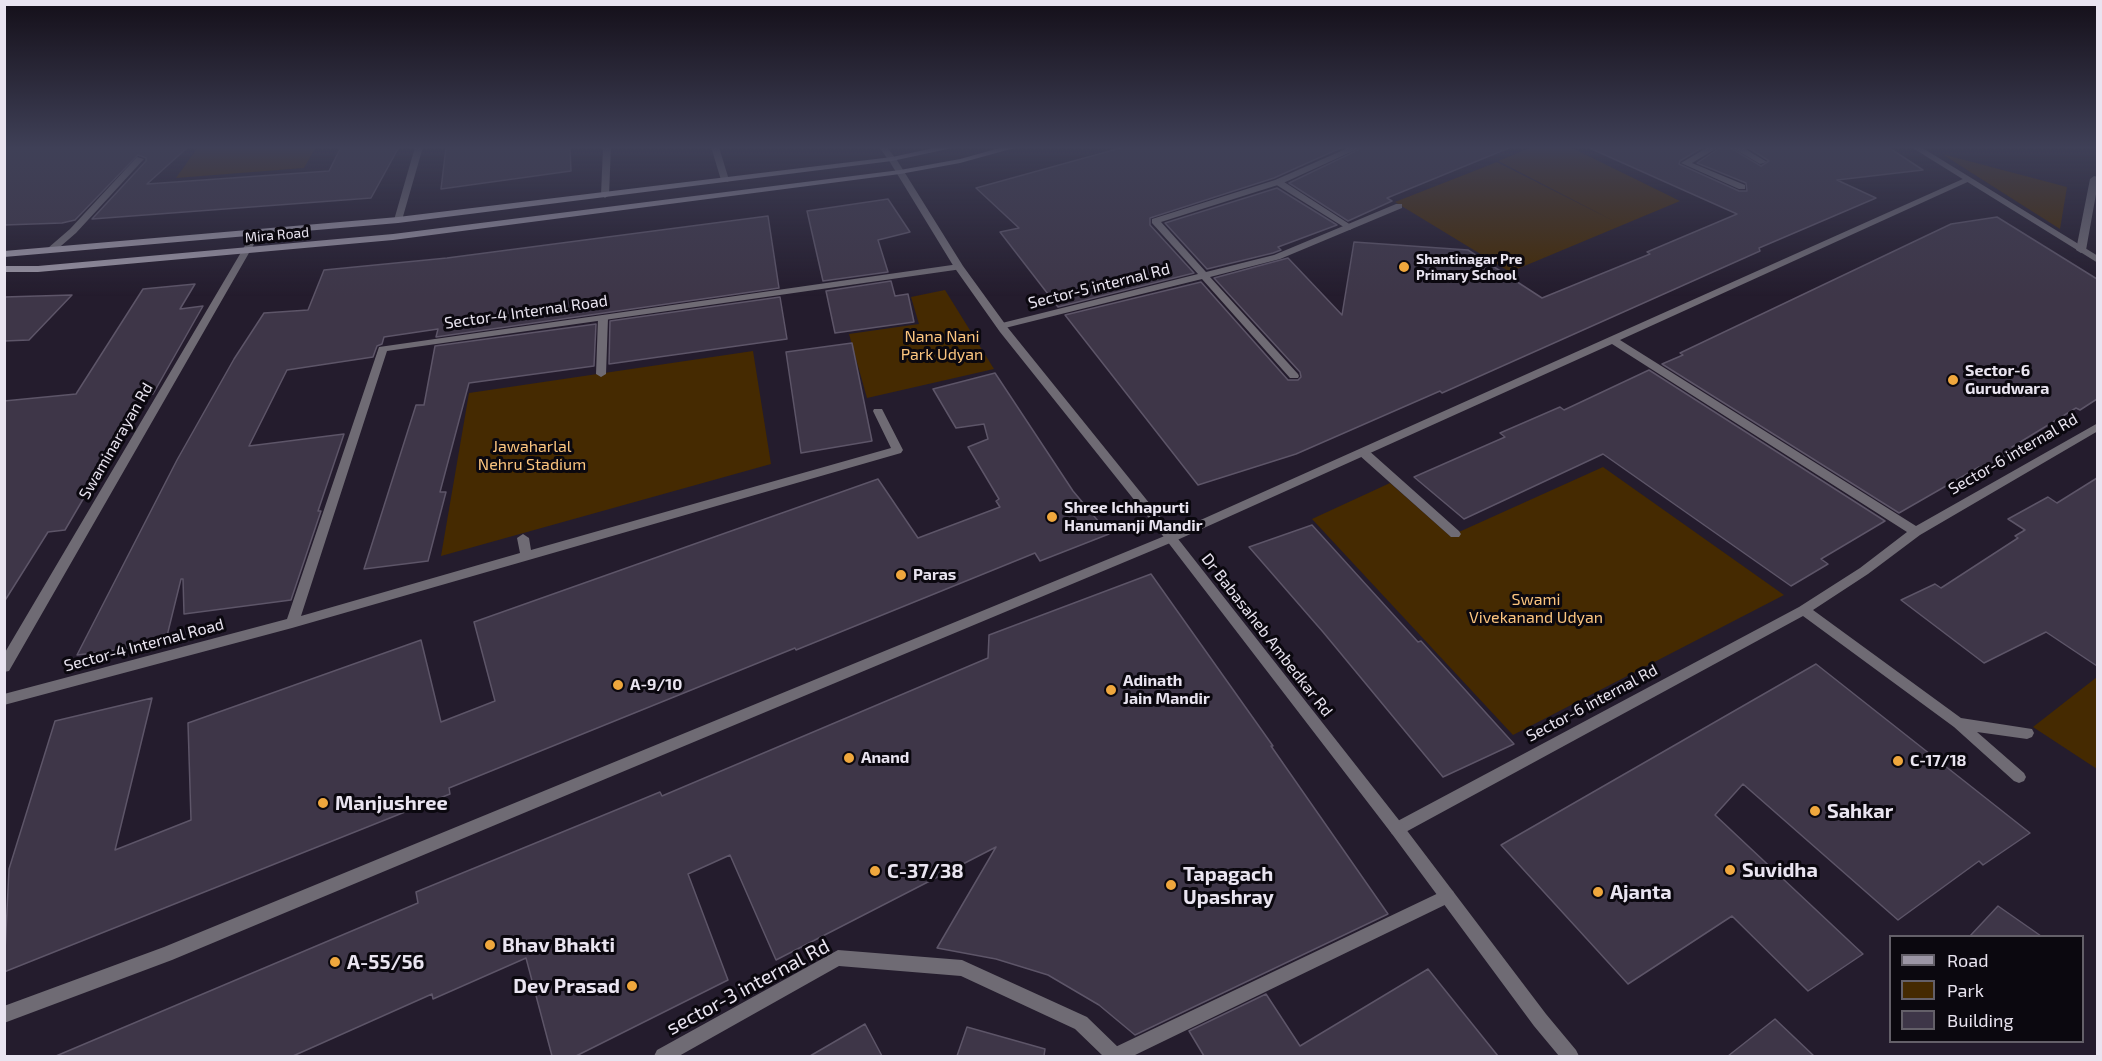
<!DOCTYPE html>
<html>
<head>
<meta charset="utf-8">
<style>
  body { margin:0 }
  #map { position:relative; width:2102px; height:1061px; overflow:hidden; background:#241c2d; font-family:"Exo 2",sans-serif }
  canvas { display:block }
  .frame { position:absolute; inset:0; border:6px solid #e9e4f0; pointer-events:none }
  .legend { position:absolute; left:1889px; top:935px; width:195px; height:108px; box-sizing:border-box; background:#0b080f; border:2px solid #646069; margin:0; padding:8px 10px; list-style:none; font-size:18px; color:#e9e4f0 }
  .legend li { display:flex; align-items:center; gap:12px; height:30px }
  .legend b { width:30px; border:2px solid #646069 }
</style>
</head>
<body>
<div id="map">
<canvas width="2102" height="1061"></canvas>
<div class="frame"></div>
<ul class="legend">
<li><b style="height:8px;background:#9c96a5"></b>Road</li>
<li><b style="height:16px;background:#452a01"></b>Park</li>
<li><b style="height:16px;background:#3e3648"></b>Building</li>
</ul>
</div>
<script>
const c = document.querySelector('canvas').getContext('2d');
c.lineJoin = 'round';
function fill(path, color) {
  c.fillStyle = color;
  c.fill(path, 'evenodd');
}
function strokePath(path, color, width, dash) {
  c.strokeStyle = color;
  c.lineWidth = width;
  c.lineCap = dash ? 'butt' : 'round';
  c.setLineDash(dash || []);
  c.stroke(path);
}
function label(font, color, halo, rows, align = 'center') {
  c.font = font + ' "Exo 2",sans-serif';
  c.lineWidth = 6;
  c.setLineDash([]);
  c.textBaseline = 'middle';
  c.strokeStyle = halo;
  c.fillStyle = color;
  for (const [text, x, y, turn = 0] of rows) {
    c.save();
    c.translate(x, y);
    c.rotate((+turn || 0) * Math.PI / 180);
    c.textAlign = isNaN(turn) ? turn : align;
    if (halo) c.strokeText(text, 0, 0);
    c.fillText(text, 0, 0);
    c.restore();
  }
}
const green = new Path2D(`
  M 198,147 L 316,147 L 304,168 L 176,178 Z
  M 1532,147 L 1570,147 L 1680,201 L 1510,272 L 1395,202 L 1497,162 L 1614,221 L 1498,161 Z
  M 1942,154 L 2067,187 L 2060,229 Z
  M 945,290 L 994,369 L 867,398 L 849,334 L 919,324 L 911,297 Z
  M 753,351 L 771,464 L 441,556 L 469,393 Z
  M 1603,467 L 1784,595 L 1513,735 L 1312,519 L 1390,483 L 1450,536 Z
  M 2097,677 L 2097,769 L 2033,727 Z`);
const building = new Path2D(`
  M 4,147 L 188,147 L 147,184 L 329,171 L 341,147 L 399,147 L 371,198 L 92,219 L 146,161 L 146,158 L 138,155 L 75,220 L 62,223 L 4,225 Z
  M 446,147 L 570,147 L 571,171 L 441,189 Z
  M 1124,147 L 1343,147 L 1274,178 L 1150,218 L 1150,225 L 1194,273 L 1058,307 L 1000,232 L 1019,228 L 976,188 Z
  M 1364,147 L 1509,147 L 1509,148 L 1387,198 L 1392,201 L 1348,221 L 1289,183 Z
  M 1587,147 L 1703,147 L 1680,161 L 1679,164 L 1739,191 L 1747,191 L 1746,183 L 1697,163 L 1721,147 L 1729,147 L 1761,166 L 1769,161 L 1747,147 L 1888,147 L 1923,170 L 1837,180 L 1876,198 L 1759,248 L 1760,251 L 1442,393 L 1440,391 L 1296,454 L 1198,485 L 1065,315 L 1201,282 L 1288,380 L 1298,380 L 1301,377 L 1300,372 L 1214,278 L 1288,258 L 1342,315 L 1354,242 L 1468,250 L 1542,298 L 1650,254 L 1647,252 L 1737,214 Z
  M 1277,188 L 1337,225 L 1278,247 L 1281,250 L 1273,253 L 1207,269 L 1165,223 Z
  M 888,199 L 910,232 L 878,240 L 888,272 L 823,281 L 807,211 Z
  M 768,216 L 779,288 L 436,337 L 438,329 L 384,337 L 382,344 L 377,346 L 373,357 L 287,370 L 249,446 L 344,434 L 318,511 L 321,511 L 291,600 L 184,614 L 183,579 L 181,579 L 165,644 L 77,655 L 177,460 L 234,359 L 264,313 L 308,310 L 324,270 L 447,258 Z
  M 1997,217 L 2097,279 L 2097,399 L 2080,410 L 2076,408 L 2012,447 L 2016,450 L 1983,469 L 1979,467 L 1899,513 L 1662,364 L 1683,355 L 1680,353 L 1951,224 Z
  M 891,281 L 895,296 L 908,294 L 914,322 L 835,333 L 826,291 Z
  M 195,284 L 180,309 L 203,306 L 153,394 L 144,395 L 65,530 L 48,532 L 4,602 L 4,401 L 76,394 L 143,289 Z
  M 72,295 L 29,340 L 4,341 L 4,297 Z
  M 780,297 L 787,339 L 609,364 L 610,321 Z
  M 596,324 L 594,366 L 469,383 L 440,492 L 446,492 L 428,561 L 364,569 L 416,405 L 424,405 L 435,346 Z
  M 852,343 L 872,441 L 801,453 L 786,352 Z
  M 1649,370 L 1885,521 L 1821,559 L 1828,564 L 1791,586 L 1603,454 L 1464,519 L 1414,477 L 1505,437 L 1500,433 L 1560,407 L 1564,410 Z
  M 995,373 L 1073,491 L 1109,534 L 1040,561 L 1035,553 L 796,650 L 795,648 L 449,788 L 450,794 L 4,972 L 9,869 L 55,721 L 152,698 L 115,850 L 191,820 L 188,723 L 421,640 L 441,722 L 495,701 L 474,622 L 878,479 L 918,538 L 1000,507 L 996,501 L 999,499 L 968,447 L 988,439 L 984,424 L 956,428 L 933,389 Z
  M 2097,478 L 2097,666 L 2046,632 L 1984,663 L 1901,600 L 1935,584 L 1941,588 L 2018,538 L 2015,536 L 2025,530 L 2008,519 L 2048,497 L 2057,503 Z
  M 1312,525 L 1418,642 L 1421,641 L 1514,744 L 1443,777 L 1323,632 L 1249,547 Z
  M 1151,574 L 1273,746 L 1271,746 L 1388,914 L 1135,1035 L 1099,1005 L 1048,975 L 996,959 L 937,948 L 996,847 L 776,960 L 730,855 L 688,874 L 728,980 L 576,1056 L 552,1056 L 526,958 L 433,999 L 432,994 L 293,1056 L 56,1056 L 418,903 L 416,892 L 660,792 L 662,796 L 988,658 L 989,635 Z
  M 1816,664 L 2030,833 L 1983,865 L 1979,861 L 1898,920 L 1743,784 L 1715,815 L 1863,954 L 1808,991 L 1732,916 L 1628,984 L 1501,845 Z
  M 1998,906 L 2041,936 L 1970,936 Z
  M 1428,969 L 1498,1056 L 1204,1056 L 1189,1031 L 1266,994 L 1300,1046 Z
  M 1775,1019 L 1814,1056 L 1728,1056 Z
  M 865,1024 L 882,1056 L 810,1056 Z
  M 967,1027 L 1045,1049 L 1044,1056 L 957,1056 Z`);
const service = new Path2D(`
  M 137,157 L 144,159 L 76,233 L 54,252 L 48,252 L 48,248 L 70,229 Z`);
const pedestrian = new Path2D(`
  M 1275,180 L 1281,180 L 1354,227 L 1350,230 L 1347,229 L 1275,184 Z
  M 603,315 L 608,318 L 606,374 L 601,377 L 596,374 L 598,318 Z
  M 1363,448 L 1367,449 L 1459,531 L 1461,534 L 1459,537 L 1451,537 L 1359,455 L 1357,452 Z
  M 1447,889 L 1453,891 L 1455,896 L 1453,901 L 1133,1056 L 1106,1056 L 1109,1050 Z`);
const minor = new Path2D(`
  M 415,147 L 423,147 L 402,220 L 398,223 L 394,220 Z
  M 603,147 L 611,147 L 609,195 L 605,198 L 601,195 Z
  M 711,147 L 719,147 L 729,180 L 728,182 L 721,180 Z
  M 879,147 L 887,147 L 896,159 L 895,161 L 889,161 Z
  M 1350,147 L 1362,147 L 1281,184 L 1161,222 L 1206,272 L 1274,255 L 1396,204 L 1402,204 L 1402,208 L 1280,259 L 1210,277 L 1298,374 L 1299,376 L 1298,378 L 1290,378 L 1202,279 L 1001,329 L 996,326 L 998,324 L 1198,274 L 1152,223 L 1152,219 L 1275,180 Z
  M 1708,147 L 1719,147 L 1692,163 L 1745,185 L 1745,189 L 1739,189 L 1681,163 Z
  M 1731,147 L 1742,147 L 1767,162 L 1760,164 Z
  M 2094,176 L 2098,177 L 2098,183 L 2086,250 L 2081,253 L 2076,250 L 2090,179 Z
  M 1965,178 L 1972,180 L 1620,340 L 1916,526 L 2098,423 L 2098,431 L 1920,535 L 1868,574 L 1813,610 L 1961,718 L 2032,729 L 2034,733 L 2032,737 L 2027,739 L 1977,732 L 2024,773 L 2026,777 L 2024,781 L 2019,783 L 2014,781 L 1954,727 L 1803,616 L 1402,834 L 1397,836 L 1392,834 L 1389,829 L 1392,824 L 1799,607 L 1860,568 L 1907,532 L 1612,344 L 1175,541 L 172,960 L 4,1023 L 4,1006 L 164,947 L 1167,535 Z
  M 257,229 L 261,232 L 9,671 L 4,672 L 4,654 L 253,232 Z
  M 959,264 L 962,265 L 962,269 L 387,351 L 301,616 L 520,553 L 517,538 L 523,534 L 529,538 L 531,550 L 891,448 L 873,411 L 874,409 L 882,409 L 903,450 L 901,453 L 292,628 L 4,705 L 4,694 L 287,619 L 379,347 Z
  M 838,950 L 962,960 L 1087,1017 L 1121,1050 L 1124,1056 L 1103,1056 L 1075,1029 L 961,976 L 839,966 L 679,1056 L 654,1056 L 657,1050 Z`);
const tertiary = new Path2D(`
  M 1911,147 L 1921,147 L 2098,256 L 2098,263 Z
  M 889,157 L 895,157 L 963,266 L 1008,328 L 1175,535 L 1402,824 L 1546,1014 L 1576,1050 L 1579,1056 L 1559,1056 L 1534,1026 L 1392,834 L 1167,541 L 1000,332 L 954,267 L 888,159 Z`);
const secondary = new Path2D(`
  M 938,147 L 957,147 L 892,161 L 398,223 L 4,257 L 4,251 L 398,217 L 892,157 Z
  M 1003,147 L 1018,147 L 960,163 L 900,174 L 393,240 L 38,272 L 4,272 L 4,266 L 38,266 L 393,234 L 900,170 L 960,159 Z`);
const markers = [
  [1404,267,6,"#efa73d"],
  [1953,380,6,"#efa73d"],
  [1052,517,6,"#efa73d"],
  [901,575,6,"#efa73d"],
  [618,685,6,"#efa73d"],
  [1111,690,6,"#efa73d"],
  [849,758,6,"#efa73d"],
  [1898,761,6,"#efa73d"],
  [323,803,6,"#efa73d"],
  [1815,811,6,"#efa73d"],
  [1730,870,6,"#efa73d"],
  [875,871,6,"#efa73d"],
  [1171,885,6,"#efa73d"],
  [1598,892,6,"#efa73d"],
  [490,945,6,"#efa73d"],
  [335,962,6,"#efa73d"],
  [632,986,6,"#efa73d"]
];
const farStreetnames = [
  ["Mira Road",277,235,-5]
];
const farPoinames = [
  ["Shantinagar Pre",1416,259],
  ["Primary School",1416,275]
];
const streetNames = [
  ["Sector-5 internal Rd",1099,286,-14],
  ["Sector-4 Internal Road",526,312,-8],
  ["Swaminarayan Rd",116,441,-60],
  ["Sector-6 internal Rd",2013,454,-30],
  ["Dr Babasaheb Ambedkar Rd",1267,635,52],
  ["Sector-4 Internal Road",144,645,-15],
  ["Sector-6 internal Rd",1592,703,-28]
];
const parkNames = [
  ["Nana Nani",942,337],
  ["Park Udyan",942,355],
  ["Jawaharlal",532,447],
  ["Nehru Stadium",532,465],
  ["Swami",1536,600],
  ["Vivekanand Udyan",1536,618]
];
const poiNames = [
  ["Sector-6",1965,371],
  ["Gurudwara",1965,389],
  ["Shree Ichhapurti",1064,508],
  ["Hanumanji Mandir",1064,526],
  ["Paras",913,575],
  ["Adinath",1123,681],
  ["Jain Mandir",1123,699],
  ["A-9/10",630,685],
  ["Anand",861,758],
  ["C-17/18",1910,761]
];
const nearPoinames = [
  ["Manjushree",335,803],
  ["Sahkar",1827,811],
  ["Suvidha",1742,870],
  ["C-37/38",887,871],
  ["Tapagach",1183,874],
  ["Upashray",1183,897],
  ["Ajanta",1610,892],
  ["Bhav Bhakti",502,945],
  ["A-55/56",347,962],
  ["Dev Prasad",620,986,"right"]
];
const nearStreetnames = [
  ["sector-3 internal Rd",748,987,-28]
];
fill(green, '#452a01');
fill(building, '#3e3648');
strokePath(building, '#5d5568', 1.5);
fill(service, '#6f6b74');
fill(pedestrian, '#6f6b74');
fill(minor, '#6f6b74');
fill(tertiary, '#6f6b74');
fill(secondary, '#9c96a5');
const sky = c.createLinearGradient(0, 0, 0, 296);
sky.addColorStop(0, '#140f19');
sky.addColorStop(0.5, '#3f4057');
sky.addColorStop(1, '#3f405700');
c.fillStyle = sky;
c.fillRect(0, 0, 2102, 296);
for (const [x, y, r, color] of markers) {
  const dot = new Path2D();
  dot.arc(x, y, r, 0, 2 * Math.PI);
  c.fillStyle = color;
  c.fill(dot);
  strokePath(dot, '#0b080f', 2);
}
label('14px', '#e9e4f0', '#0b080f', farStreetnames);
label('bold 14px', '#e9e4f0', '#0b080f', farPoinames, 'left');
label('16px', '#e9e4f0', '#0b080f', streetNames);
label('16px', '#fcc57f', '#0b080f', parkNames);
label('bold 16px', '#e9e4f0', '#0b080f', poiNames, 'left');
label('bold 20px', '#e9e4f0', '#0b080f', nearPoinames, 'left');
label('20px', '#e9e4f0', '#0b080f', nearStreetnames);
</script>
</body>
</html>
